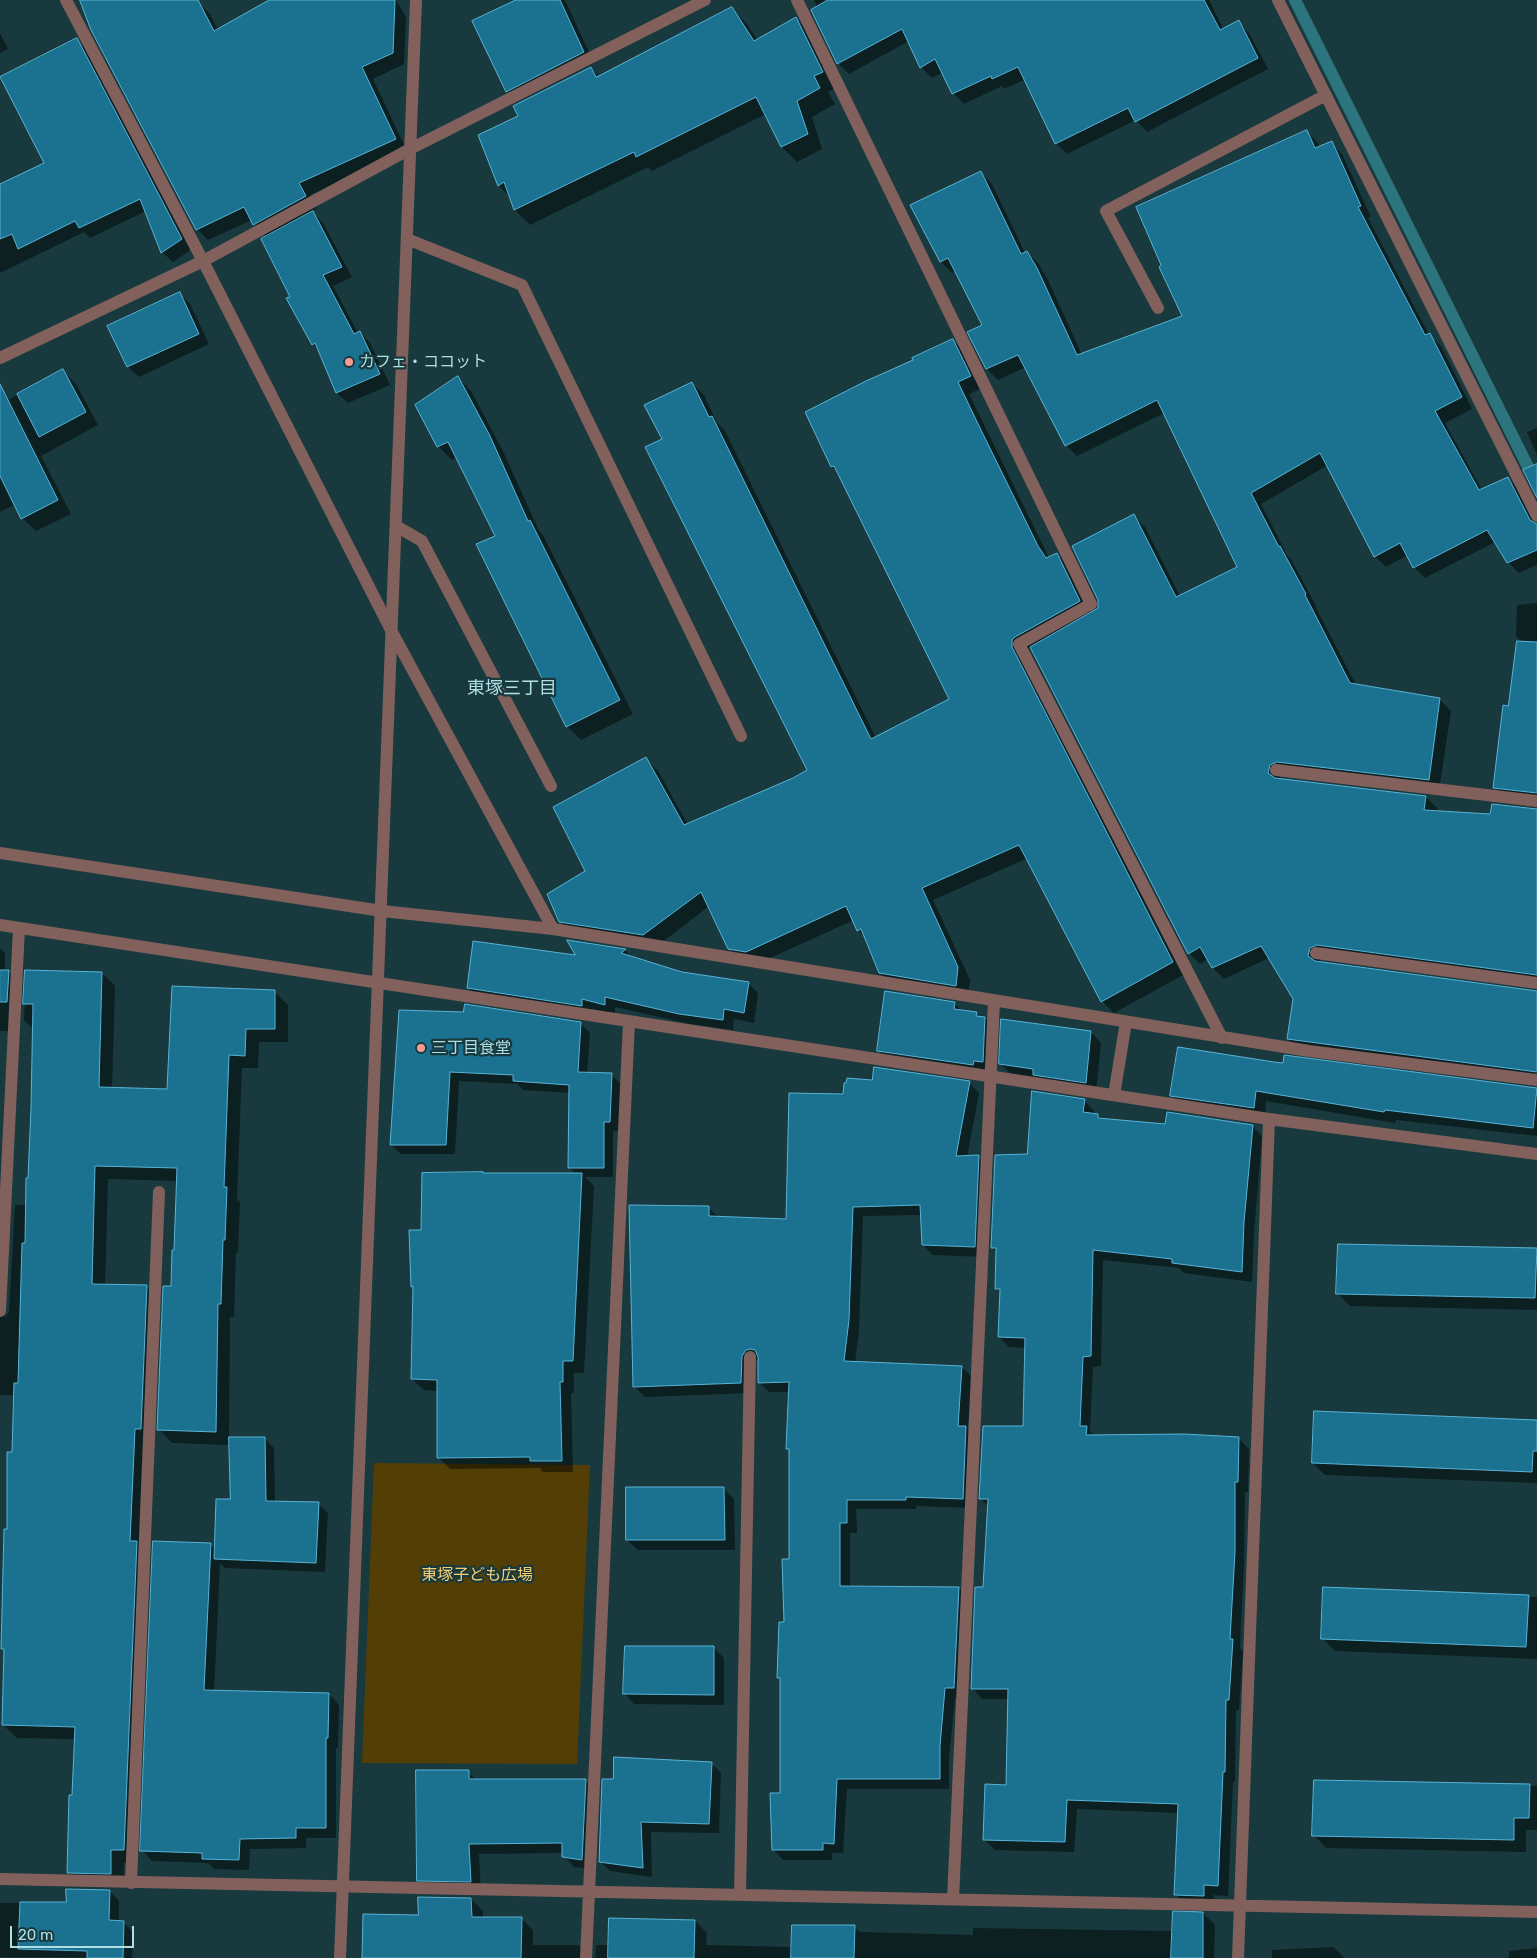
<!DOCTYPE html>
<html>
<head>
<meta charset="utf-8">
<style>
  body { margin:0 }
  #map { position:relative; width:1537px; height:1958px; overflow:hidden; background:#183a3e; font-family:Rubik,sans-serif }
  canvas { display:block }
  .scale { position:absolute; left:10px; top:1926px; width:124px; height:22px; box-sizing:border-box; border:2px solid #afdee4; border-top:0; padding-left:6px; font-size:15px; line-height:18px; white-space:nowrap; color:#afdee4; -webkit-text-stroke:4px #183a3e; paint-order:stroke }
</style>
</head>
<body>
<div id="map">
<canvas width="1537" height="1958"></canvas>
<div class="scale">20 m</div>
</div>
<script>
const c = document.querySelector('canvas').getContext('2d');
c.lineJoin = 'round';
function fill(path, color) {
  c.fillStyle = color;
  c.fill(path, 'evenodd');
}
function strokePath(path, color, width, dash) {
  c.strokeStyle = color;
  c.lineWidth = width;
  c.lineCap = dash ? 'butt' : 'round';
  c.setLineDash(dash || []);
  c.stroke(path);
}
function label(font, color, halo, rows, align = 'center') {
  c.font = font + ' Rubik,"Noto Sans JP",sans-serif';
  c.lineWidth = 4.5;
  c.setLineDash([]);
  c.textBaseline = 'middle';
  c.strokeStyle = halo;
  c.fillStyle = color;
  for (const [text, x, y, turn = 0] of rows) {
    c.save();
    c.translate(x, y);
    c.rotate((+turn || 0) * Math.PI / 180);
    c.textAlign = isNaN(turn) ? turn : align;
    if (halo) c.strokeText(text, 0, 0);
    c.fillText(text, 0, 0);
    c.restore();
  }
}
const green = new Path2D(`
  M 374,1463 L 590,1465 L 577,1764 L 362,1763 Z`);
const shadow = new Path2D(`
  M 81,0 L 196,0 L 210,14 L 218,30 L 272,0 L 396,0 L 406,17 L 404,64 L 373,79 L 407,151 L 310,195 L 316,208 L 312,211 L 323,223 L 352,277 L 333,286 L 358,333 L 360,332 L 370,343 L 390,385 L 348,403 L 337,393 L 321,352 L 313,345 L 288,299 L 291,297 L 267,237 L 252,220 L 208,240 L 197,229 Z
  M 519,0 L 565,0 L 594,63 L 517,101 L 507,91 Z
  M 814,0 L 1209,0 L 1224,30 L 1238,22 L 1249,33 L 1268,69 L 1147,132 L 1136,120 L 1067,154 L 1056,143 L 1026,79 L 1004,89 L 1002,86 L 964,104 L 953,93 L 943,72 L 932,78 L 921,67 L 909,41 L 849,74 L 838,63 Z
  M 731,8 L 747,24 L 757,40 L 796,19 L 812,34 L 837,87 L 828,92 L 835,104 L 812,117 L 822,149 L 797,162 L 782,147 L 766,114 L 652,171 L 648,167 L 530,225 L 515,210 L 511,198 L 499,186 L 480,136 L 519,117 L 591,68 L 599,77 Z
  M 0,33 L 8,49 L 0,53 Z
  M 76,39 L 87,50 L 192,249 L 173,262 L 162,252 L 146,211 L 90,238 L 84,232 L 0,273 L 0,185 L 46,163 Z
  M 1307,132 L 1318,143 L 1320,147 L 1331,143 L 1342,154 L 1371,217 L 1368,218 L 1429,335 L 1441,346 L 1472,409 L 1445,423 L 1482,490 L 1508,478 L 1519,489 L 1537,525 L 1537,565 L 1519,573 L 1508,562 L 1495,542 L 1425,578 L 1414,567 L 1408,555 L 1386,567 L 1375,556 L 1328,465 L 1261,504 L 1287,555 L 1291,559 L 1316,606 L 1315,606 L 1356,685 L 1440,700 L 1451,711 L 1439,790 L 1280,777 L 1280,780 L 1426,797 L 1437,808 L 1436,812 L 1491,816 L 1537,809 L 1537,985 L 1321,959 L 1319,963 L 1537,992 L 1537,1081 L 1299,1050 L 1288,1039 L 1295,999 L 1269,958 L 1224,979 L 1213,968 L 1208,959 L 1200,964 L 1189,953 L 1031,647 L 1027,649 L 1185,974 L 1114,1013 L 1102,1001 L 1028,858 L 933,900 L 970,980 L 968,997 L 892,985 L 880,973 L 866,938 L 859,931 L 854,920 L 759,963 L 742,961 L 729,948 L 709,906 L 656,947 L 573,933 L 560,921 L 646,759 L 658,771 L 688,825 L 793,780 L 808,771 L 664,440 L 692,383 L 704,395 L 717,423 L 724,429 L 876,738 L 950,699 L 839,473 L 832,467 L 806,412 L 915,361 L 953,340 L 964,352 L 982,388 L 969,394 L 1049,558 L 1057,554 L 1069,566 L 1092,613 L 1099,609 L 1134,516 L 1145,527 L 1180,596 L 1239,567 L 1164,413 L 1077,456 L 1066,445 L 1026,367 L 998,380 L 987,369 L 969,332 L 984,325 L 956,271 L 952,273 L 941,262 L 911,205 L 981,173 L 992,184 L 1025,253 L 1027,252 L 1038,263 L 1048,280 L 1082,355 L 1184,316 Z
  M 179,293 L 190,304 L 209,344 L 139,377 L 128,367 L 109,327 Z
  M 63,371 L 76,384 L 98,425 L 41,456 L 71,514 L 36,531 L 22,518 L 16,504 L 0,512 L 0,404 Z
  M 457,377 L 471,391 L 503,451 L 539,531 L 543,535 L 633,714 L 581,740 L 567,726 L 477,545 L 497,536 L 457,457 L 452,460 L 438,446 Z
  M 1537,428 L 1537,455 L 1527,432 Z
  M 1537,603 L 1537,803 L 1506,798 L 1495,787 L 1519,639 L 1516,636 L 1517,605 Z
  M 570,941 L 625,950 L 632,958 L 682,973 L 748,983 L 758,993 L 754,1023 L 734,1019 L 733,1030 L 690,1024 L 615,1007 L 615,1014 L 592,1009 L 592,1016 L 479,998 L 468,988 L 577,957 Z
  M 0,948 L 5,953 L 5,968 L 19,982 L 16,1031 L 0,1031 Z
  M 26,972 L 102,973 L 115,986 L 112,1088 L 168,1091 L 274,991 L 288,1005 L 288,1042 L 259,1042 L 258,1068 L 242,1068 L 237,1199 L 240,1202 L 238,1253 L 236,1253 L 234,1317 L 230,1317 L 229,1439 L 265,1439 L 274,1448 L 275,1502 L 318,1504 L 328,1513 L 325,1572 L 225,1568 L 220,1563 L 214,1692 L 329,1694 L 339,1705 L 338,1748 L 336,1748 L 336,1838 L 306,1838 L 306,1848 L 250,1849 L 249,1870 L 214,1869 L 208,1863 L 152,1861 L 142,1850 L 210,1544 L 216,1550 L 231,1501 L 230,1445 L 172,1443 L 159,1429 L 176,1251 L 178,1181 L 108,1179 L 105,1286 L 147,1287 L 160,1300 L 137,1863 L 124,1863 L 123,1887 L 81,1885 L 68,1872 L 76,1739 L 17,1738 L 3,1725 L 5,1651 L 3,1649 L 8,1530 L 14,1454 L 15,1395 L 0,1395 L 0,1208 L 10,1218 L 5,1318 L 9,1312 L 15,1205 L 27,1205 L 30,1179 L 34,1030 L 24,1020 Z
  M 954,1003 L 962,1011 L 976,1014 L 980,1018 L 985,1018 L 995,1029 L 993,1072 L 888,1061 L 878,1050 Z
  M 400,1011 L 580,1023 L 590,1033 L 587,1074 L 612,1075 L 621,1084 L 619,1131 L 613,1131 L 613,1177 L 585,1177 L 594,1186 L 584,1373 L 574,1373 L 574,1393 L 571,1393 L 573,1472 L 543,1472 L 540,1468 L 450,1469 L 438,1457 L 438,1391 L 424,1390 L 412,1379 L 414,1288 L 412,1286 L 422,1232 L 576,1174 L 569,1167 L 570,1093 L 523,1090 L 517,1084 L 459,1081 L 455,1154 L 401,1154 L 391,1145 Z
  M 1091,1032 L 1101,1043 L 1096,1093 L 1011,1074 L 1001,1064 Z
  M 1274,1063 L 1537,1089 L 1537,1136 L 1396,1120 L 1395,1123 L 1266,1101 L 1265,1119 L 1182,1106 L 1171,1095 Z
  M 873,1081 L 969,1083 L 979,1093 L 967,1157 L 978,1157 L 988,1167 L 984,1257 L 933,1255 L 923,1245 L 921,1215 L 863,1216 L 859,1331 L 855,1363 L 962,1367 L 972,1377 L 968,1429 L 976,1437 L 973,1508 L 916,1506 L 916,1509 L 856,1509 L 857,1533 L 850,1533 L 850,1587 L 959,1588 L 969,1598 L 964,1698 L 955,1698 L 949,1757 L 949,1789 L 847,1789 L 843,1853 L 832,1853 L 832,1860 L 783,1860 L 773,1849 L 781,1794 L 781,1680 L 778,1677 L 791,1560 L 791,1452 L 787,1448 L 790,1392 L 769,1392 L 759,1382 L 759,1359 L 756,1360 L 751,1393 L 645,1397 L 635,1387 L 709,1208 L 719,1218 L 788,1221 L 844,1095 Z
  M 1084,1100 L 1094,1111 L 1094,1115 L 1097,1115 L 1103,1120 L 1166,1125 L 1252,1126 L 1262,1136 L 1254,1233 L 1252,1282 L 1184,1273 L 1179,1268 L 1103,1260 L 1101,1366 L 1093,1367 L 1090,1431 L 1095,1436 L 1239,1439 L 1249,1449 L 1248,1492 L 1245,1492 L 1244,1564 L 1240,1648 L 1243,1651 L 1239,1710 L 1236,1710 L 1235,1782 L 1233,1782 L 1228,1896 L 1214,1895 L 1213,1906 L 1186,1905 L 1175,1894 L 1179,1813 L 1077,1809 L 1074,1852 L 995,1850 L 984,1839 L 1007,1786 L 1009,1699 L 982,1699 L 972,1688 L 984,1589 L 989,1507 L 981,1499 L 1024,1427 L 1026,1348 L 1009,1347 L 999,1337 L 1001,1293 L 997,1288 L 997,1253 L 992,1247 L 1028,1155 Z
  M 1339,1245 L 1537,1249 L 1537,1310 L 1350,1306 L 1338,1294 Z
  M 1537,1421 L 1537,1483 L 1325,1475 L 1313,1463 Z
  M 724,1489 L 734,1499 L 735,1550 L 638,1550 L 627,1540 Z
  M 1324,1589 L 1537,1597 L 1537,1659 L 1335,1651 L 1322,1638 Z
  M 714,1648 L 724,1658 L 724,1705 L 634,1704 L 624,1693 Z
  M 711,1763 L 721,1773 L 719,1833 L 651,1832 L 652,1877 L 610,1871 L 600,1861 L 604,1781 Z
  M 468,1772 L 477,1781 L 586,1781 L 596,1791 L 592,1869 L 574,1867 L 564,1856 L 564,1853 L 479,1854 L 481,1892 L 429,1891 L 419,1880 Z
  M 1315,1781 L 1537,1786 L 1537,1830 L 1526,1830 L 1526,1852 L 1326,1848 L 1314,1835 Z
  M 110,1891 L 119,1901 L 119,1922 L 123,1922 L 133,1932 L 132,1958 L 0,1957 L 0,1903 L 67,1903 Z
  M 471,1899 L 483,1911 L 483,1918 L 521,1918 L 533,1930 L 533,1945 L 578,1945 L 590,1958 L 364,1958 L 420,1917 Z
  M 1203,1913 L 1215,1925 L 1214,1958 L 595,1958 L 596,1945 L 610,1945 L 695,1921 L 707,1933 L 706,1945 L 793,1947 L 854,1927 L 860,1932 L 973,1935 L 973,1928 L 1173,1931 Z
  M 1334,1947 L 1344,1958 L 1272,1958 L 1272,1950 Z
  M 1537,1948 L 1537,1958 L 1509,1958 L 1509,1951 Z`);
const stream = new Path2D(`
  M 1295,0 L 1537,485`);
const building = new Path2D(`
  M 80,0 L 198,0 L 214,31 L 269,0 L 395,0 L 393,53 L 362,67 L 396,139 L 299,183 L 306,196 L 253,225 L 244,207 L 196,230 L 91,30 Z
  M 516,0 L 560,0 L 584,52 L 506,92 L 472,21 Z
  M 828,0 L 1204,0 L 1220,30 L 1239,20 L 1258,58 L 1135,122 L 1128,108 L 1055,144 L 1018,67 L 992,79 L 991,76 L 952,94 L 935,59 L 920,68 L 902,29 L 837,64 L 811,10 Z
  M 732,7 L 754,41 L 796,17 L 823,72 L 814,76 L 820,88 L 797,101 L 808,134 L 781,147 L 756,97 L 636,157 L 634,152 L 514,210 L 504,182 L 498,186 L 478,135 L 518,116 L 513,106 L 591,67 L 596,77 Z
  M 77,38 L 182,239 L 161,253 L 140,199 L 79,228 L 75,221 L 18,249 L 12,234 L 0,239 L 0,184 L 44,163 L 0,77 Z
  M 1307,130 L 1315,148 L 1332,141 L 1361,206 L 1358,207 L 1425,335 L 1430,333 L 1462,397 L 1435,411 L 1479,490 L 1508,477 L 1530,520 L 1537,524 L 1537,550 L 1507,563 L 1487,530 L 1413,568 L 1400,543 L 1374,557 L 1320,453 L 1251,493 L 1279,547 L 1280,546 L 1306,594 L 1305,595 L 1350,683 L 1440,698 L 1429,780 L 1277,762 L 1270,765 L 1268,773 L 1275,778 L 1426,796 L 1424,810 L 1490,814 L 1492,804 L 1537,809 L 1537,975 L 1317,945 L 1310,948 L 1308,956 L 1315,961 L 1537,991 L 1537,1072 L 1287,1039 L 1293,999 L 1261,946 L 1212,968 L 1200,947 L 1188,954 L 1030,647 L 1098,608 L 1098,600 L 1072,546 L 1134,514 L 1176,597 L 1237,567 L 1157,400 L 1065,446 L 1018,355 L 986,369 L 967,332 L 982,325 L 948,258 L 940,262 L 910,205 L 981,171 L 1021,254 L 1027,251 L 1037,268 L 1077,355 L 1182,316 L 1159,267 L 1161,265 L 1136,207 Z
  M 313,211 L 342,267 L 323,275 L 354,334 L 360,331 L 380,374 L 336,393 L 315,343 L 312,345 L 286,298 L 290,297 L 261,239 Z
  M 180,292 L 199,334 L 127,367 L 107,326 Z
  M 953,339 L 971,376 L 958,382 L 980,428 L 1038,546 L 1046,558 L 1057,553 L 1080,601 L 1015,637 L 1012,640 L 1012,647 L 1173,962 L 1101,1002 L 1019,845 L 922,888 L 958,967 L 956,986 L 879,973 L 861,929 L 857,931 L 846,906 L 746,952 L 728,949 L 701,892 L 643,935 L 559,922 L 547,894 L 585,871 L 553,807 L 646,757 L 684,825 L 793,778 L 807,770 L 645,447 L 662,439 L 644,405 L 692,382 L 709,417 L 712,416 L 871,739 L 949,699 L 834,466 L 831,467 L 805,412 L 866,381 L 913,360 L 912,358 Z
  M 63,369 L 86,412 L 39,437 L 17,394 Z
  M 458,376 L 490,436 L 528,521 L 530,520 L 620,700 L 566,727 L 476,544 L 495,536 L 448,442 L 437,447 L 415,405 Z
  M 0,384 L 58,500 L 21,519 L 0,476 Z
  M 1537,464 L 1537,498 L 1523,470 Z
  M 1517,641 L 1537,642 L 1537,793 L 1493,788 L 1503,705 L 1508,706 Z
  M 567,940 L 626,949 L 621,953 L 682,972 L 749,982 L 744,1013 L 724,1009 L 723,1020 L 679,1014 L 605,997 L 605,1005 L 582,999 L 582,1006 L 467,988 L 473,941 L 575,955 Z
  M 0,970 L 9,970 L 7,1002 L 0,1002 Z
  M 25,970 L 102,972 L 99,1087 L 167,1089 L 172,986 L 275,990 L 275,1029 L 246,1029 L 245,1056 L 229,1055 L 224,1187 L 227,1187 L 225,1240 L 223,1240 L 221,1304 L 218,1304 L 216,1432 L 157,1430 L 163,1286 L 171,1286 L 172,1250 L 174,1250 L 177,1168 L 95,1166 L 92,1284 L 147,1285 L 141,1429 L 135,1429 L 130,1541 L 137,1541 L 124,1850 L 111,1850 L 111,1874 L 67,1873 L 69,1795 L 72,1795 L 75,1727 L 2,1725 L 4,1649 L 1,1649 L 4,1529 L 7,1529 L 7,1452 L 12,1452 L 14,1383 L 18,1383 L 22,1243 L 25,1243 L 26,1178 L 28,1178 L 31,1108 L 33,1004 L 23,1004 Z
  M 885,991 L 955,1002 L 954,1009 L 977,1012 L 976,1016 L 985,1017 L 983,1062 L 974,1061 L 973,1065 L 877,1051 Z
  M 465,1004 L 581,1022 L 578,1072 L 612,1073 L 610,1122 L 604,1122 L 604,1168 L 568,1168 L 569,1085 L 513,1081 L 513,1075 L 450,1072 L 446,1145 L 390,1145 L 399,1010 L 463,1012 Z
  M 1001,1019 L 1091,1031 L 1086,1083 L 1033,1075 L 1033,1069 L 999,1064 Z
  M 1178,1047 L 1274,1062 L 1283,1063 L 1284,1055 L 1537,1088 L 1533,1128 L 1385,1110 L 1384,1112 L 1256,1091 L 1254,1108 L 1170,1096 Z
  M 874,1067 L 970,1081 L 956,1156 L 979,1155 L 975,1247 L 922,1245 L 920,1205 L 853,1207 L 849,1320 L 844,1361 L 962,1366 L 958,1426 L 966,1426 L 963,1499 L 906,1497 L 906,1500 L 847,1500 L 847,1523 L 840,1523 L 840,1586 L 959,1587 L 954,1688 L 945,1688 L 940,1746 L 940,1779 L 837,1779 L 834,1844 L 823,1843 L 823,1850 L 772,1850 L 770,1793 L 780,1793 L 780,1678 L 777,1678 L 779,1622 L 784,1622 L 782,1559 L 789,1559 L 789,1449 L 786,1449 L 789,1382 L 758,1383 L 758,1357 L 755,1350 L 750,1349 L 746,1350 L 742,1356 L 741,1383 L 633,1387 L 629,1205 L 709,1206 L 709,1216 L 786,1219 L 789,1093 L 843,1094 L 844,1083 L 846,1083 L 847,1078 L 872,1080 Z
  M 1032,1091 L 1085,1099 L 1083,1112 L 1098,1114 L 1098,1118 L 1165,1124 L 1167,1112 L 1253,1125 L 1244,1222 L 1242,1272 L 1172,1263 L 1172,1259 L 1093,1250 L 1091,1356 L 1083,1357 L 1080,1426 L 1087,1426 L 1086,1435 L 1184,1434 L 1239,1437 L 1238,1482 L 1235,1482 L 1235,1552 L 1230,1639 L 1233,1639 L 1229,1700 L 1226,1700 L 1225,1772 L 1223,1772 L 1218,1886 L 1204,1885 L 1204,1896 L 1174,1895 L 1178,1804 L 1067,1800 L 1065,1842 L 983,1840 L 985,1784 L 1006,1785 L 1008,1689 L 971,1689 L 975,1587 L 983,1587 L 988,1499 L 979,1499 L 983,1426 L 1023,1426 L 1025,1338 L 998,1337 L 1000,1289 L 995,1289 L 996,1248 L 991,1248 L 995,1155 L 1027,1154 Z
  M 483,1172 L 483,1173 L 582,1173 L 573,1361 L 563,1361 L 563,1382 L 560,1382 L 562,1461 L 530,1461 L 530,1457 L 437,1458 L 437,1380 L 411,1379 L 413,1286 L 411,1287 L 409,1230 L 421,1230 L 422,1173 Z
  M 1338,1244 L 1537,1248 L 1535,1298 L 1336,1294 Z
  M 1314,1411 L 1537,1420 L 1537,1451 L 1533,1451 L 1532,1472 L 1312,1463 Z
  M 229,1437 L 265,1437 L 266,1501 L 319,1502 L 316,1563 L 214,1559 L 216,1499 L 230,1499 Z
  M 626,1487 L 724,1487 L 725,1540 L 626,1540 Z
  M 153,1541 L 211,1543 L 204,1690 L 329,1693 L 328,1738 L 326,1738 L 326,1828 L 296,1828 L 296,1838 L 240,1839 L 239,1860 L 202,1859 L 202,1853 L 140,1851 Z
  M 1323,1587 L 1529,1595 L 1526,1647 L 1321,1639 Z
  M 625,1646 L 714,1646 L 714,1695 L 623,1694 Z
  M 614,1757 L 712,1762 L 709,1824 L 641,1822 L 643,1868 L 599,1862 L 602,1779 L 613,1779 Z
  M 416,1770 L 469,1770 L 469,1779 L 586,1779 L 582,1860 L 562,1857 L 562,1843 L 469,1844 L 471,1882 L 417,1881 Z
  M 1314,1780 L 1530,1784 L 1529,1818 L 1514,1818 L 1514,1840 L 1312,1836 Z
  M 66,1889 L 110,1890 L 109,1920 L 124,1921 L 123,1958 L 87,1958 L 87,1951 L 18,1949 L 20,1902 L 66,1902 Z
  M 418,1897 L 471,1898 L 472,1917 L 522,1917 L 521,1958 L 362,1958 L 363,1914 L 418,1915 Z
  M 1173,1911 L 1203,1912 L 1203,1958 L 1171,1958 Z
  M 609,1918 L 695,1920 L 694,1958 L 608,1958 Z
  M 792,1925 L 855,1925 L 854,1958 L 791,1958 Z`);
const street = new Path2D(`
  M 66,0 L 203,261 L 392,632 L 553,929
  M 797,0 L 1091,604 L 1019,644 L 1222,1038
  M 1278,0 L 1537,516
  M 407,239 L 522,285 L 741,736
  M 1158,308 L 1106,211 L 1326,95
  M 0,358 L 203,261 L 410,149 L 705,0
  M 396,526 L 422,541 L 551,786
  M 1276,770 L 1537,801
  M 0,853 L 382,911 L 553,929 L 1309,1051 L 1537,1080
  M 0,925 L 1269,1119 L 1537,1154
  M 1316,953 L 1537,983
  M 1114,1095 L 1126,1022
  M 0,1311 L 19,928
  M 0,1879 C 512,1894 1025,1897 1537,1912
  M 131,1883 L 159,1192
  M 740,1895 L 750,1357
  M 953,1899 L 994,1001
  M 340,1958 L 416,0
  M 586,1958 L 629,1022
  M 1238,1958 L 1269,1119`);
const markers = [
  [349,362,5,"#f59c93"],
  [421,1048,5,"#f59c93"]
];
const poiNames = [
  ["カフェ・ココット",359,362],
  ["三丁目食堂",431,1048]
];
const parkNames = [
  ["東塚子ども広場",477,1575]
];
const neighbourhoodNames = [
  ["東塚三丁目",512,689]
];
fill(green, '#533f06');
fill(shadow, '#0007');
strokePath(stream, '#2c757e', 12);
fill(building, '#1b7290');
strokePath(building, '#5ab3d6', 1);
strokePath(street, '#82605c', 12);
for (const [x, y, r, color] of markers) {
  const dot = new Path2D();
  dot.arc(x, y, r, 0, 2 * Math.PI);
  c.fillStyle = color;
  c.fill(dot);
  strokePath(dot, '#183a3e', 2);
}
label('16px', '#afdee4', '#183a3e', poiNames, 'left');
label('16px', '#f7cf72', '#183a3e', parkNames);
label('18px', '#afdee4', '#183a3e', neighbourhoodNames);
</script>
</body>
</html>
